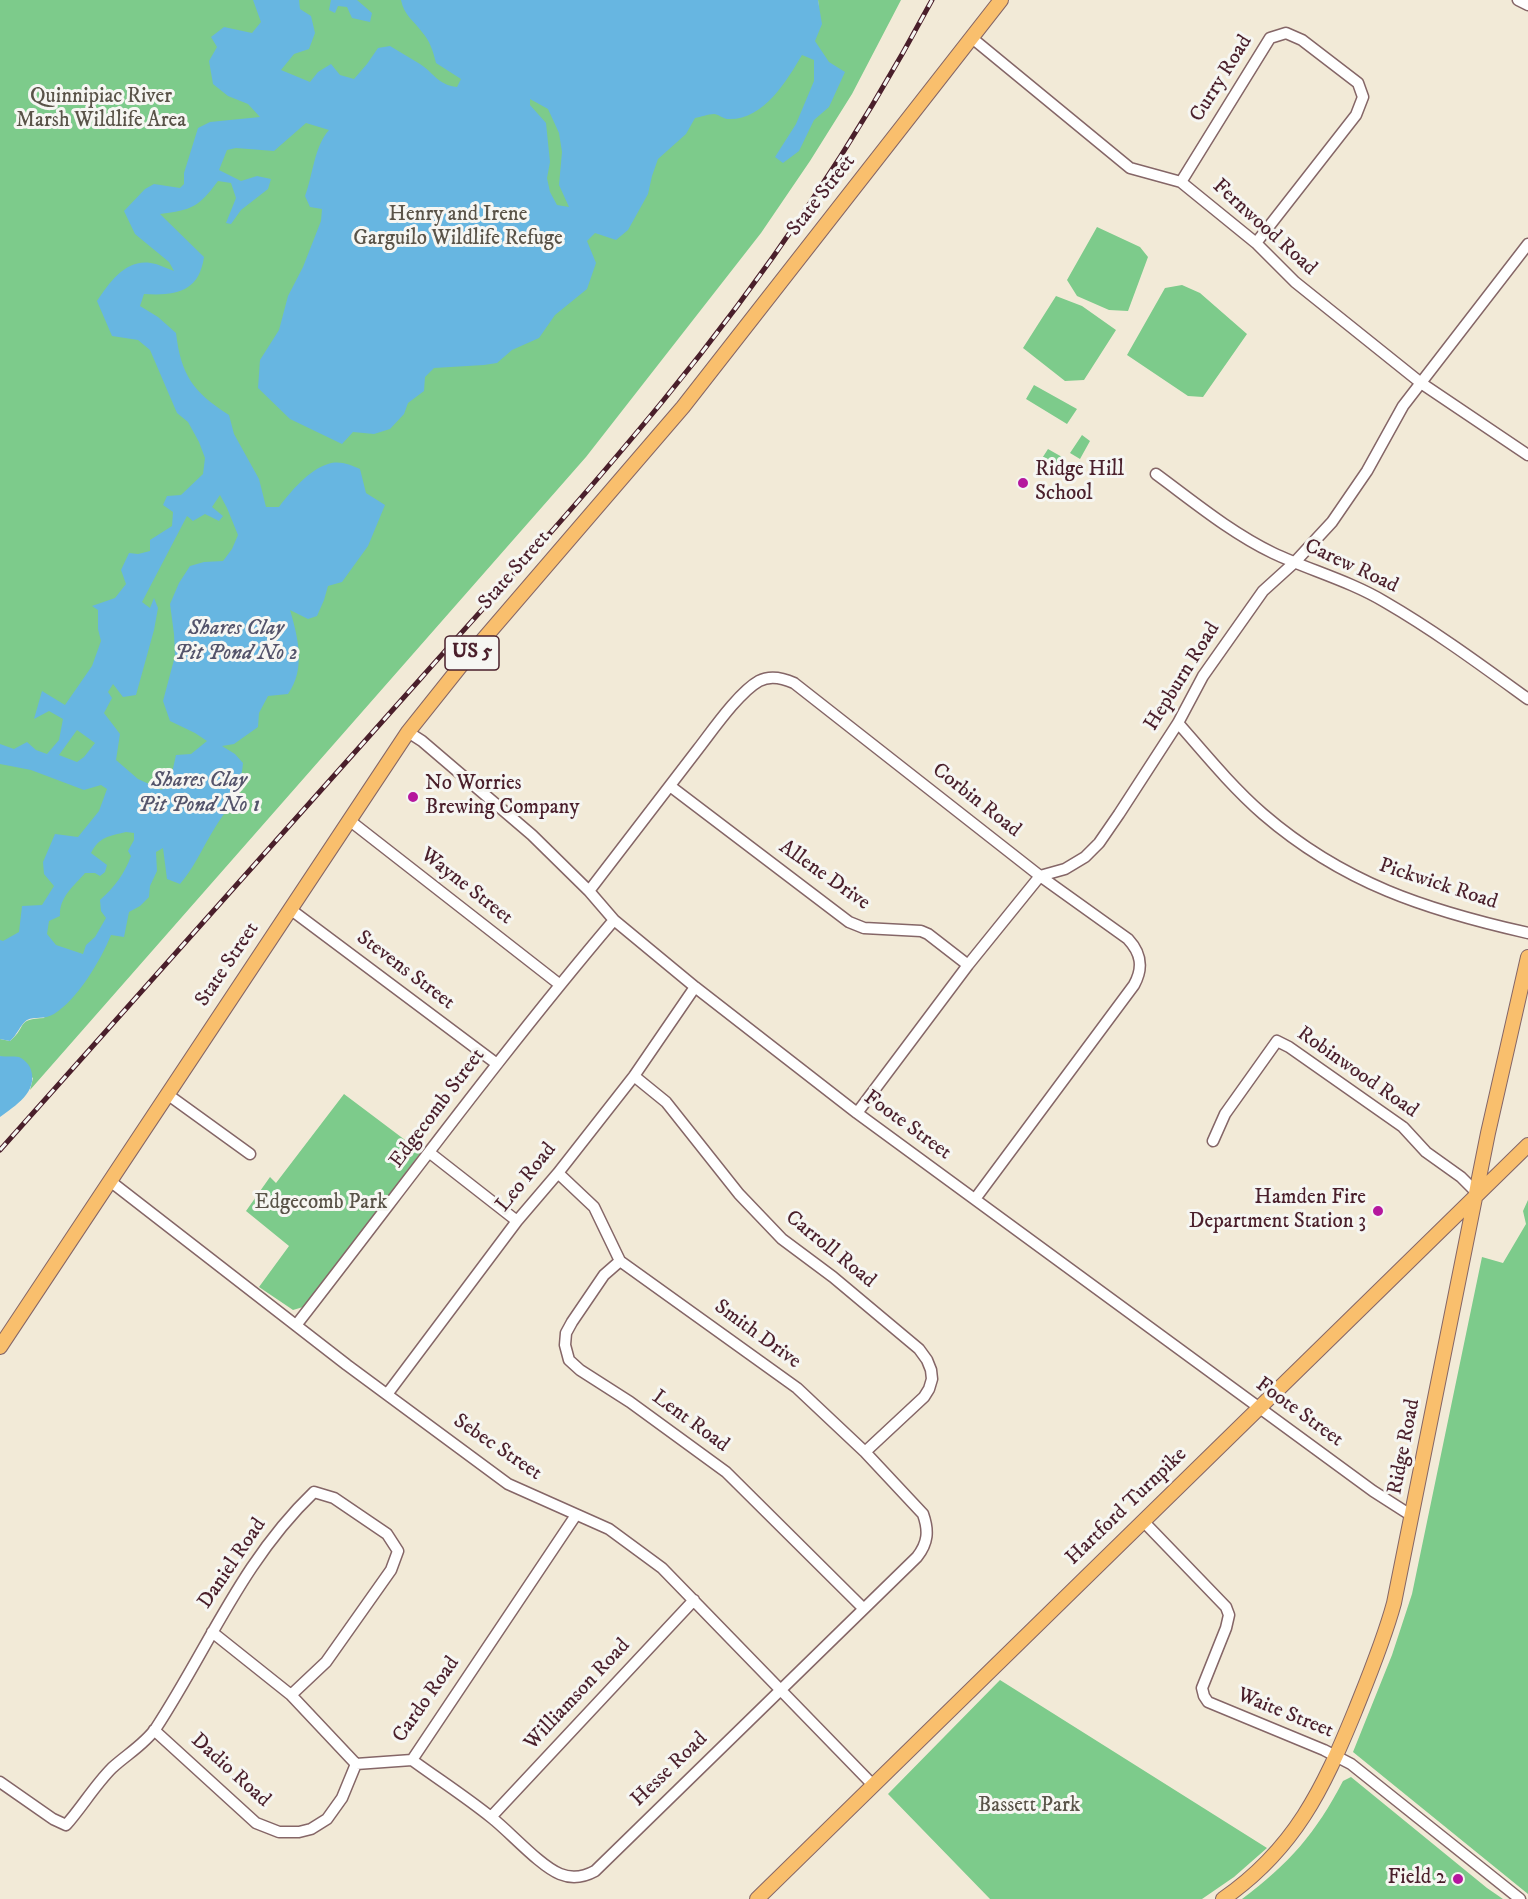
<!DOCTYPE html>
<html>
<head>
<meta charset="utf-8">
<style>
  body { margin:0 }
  canvas { display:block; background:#f2ead7 }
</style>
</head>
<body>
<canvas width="1528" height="1899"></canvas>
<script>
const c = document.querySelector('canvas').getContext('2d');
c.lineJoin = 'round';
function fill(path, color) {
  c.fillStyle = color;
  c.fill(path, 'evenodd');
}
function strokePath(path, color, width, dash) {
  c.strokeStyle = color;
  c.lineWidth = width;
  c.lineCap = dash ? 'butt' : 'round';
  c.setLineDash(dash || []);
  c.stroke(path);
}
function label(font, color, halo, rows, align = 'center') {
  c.font = font + ' "IM FELL DW Pica",serif';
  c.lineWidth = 6;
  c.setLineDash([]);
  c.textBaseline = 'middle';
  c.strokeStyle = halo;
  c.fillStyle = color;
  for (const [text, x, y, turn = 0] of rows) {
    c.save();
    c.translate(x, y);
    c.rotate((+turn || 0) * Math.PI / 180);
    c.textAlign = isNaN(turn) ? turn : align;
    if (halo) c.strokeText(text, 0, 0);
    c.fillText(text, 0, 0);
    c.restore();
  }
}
const green = new Path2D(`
  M 0,0 L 801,0 L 819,11 L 818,0 L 901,0 L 852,94 L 810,161 L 761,233 L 586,457 L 30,1090 L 33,1078 L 0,1056 L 0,1039 L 10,1041 C 28,1026 15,1019 45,1018 L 0,991 Z
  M 1097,227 L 1140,247 L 1148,257 L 1128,311 L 1109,310 L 1077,296 L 1067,280 Z
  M 1182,285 L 1200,293 L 1247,334 L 1203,397 L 1188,396 L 1127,355 L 1165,288 Z
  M 1056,296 L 1082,306 L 1116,330 L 1084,380 L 1065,381 L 1023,348 Z
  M 1034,385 L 1077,409 L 1067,424 L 1026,399 Z
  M 1082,435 L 1090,441 L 1080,459 L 1070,453 Z
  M 1048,449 L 1062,457 L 1053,472 L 1039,463 Z
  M 344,1094 L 421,1152 L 312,1297 L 303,1307 L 293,1310 L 259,1287 L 289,1246 L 246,1211 L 270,1177 L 276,1183 Z
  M 1528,1200 L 1528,1894 L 1353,1752 L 1392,1655 L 1412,1594 L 1482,1257 L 1503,1263 L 1526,1224 L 1523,1211 Z
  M 1000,1680 L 1267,1848 L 1234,1877 L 1202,1899 L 990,1899 L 888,1794 Z
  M 1351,1777 L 1487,1888 L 1503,1899 L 1242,1899 C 1289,1864 1316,1833 1343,1781 Z`);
const water = new Path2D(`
  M 253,0 L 299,0 L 300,9 L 311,16 L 315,33 L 309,49 L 294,54 L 281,70 L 310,82 L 318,72 L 331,64 L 340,75 L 354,79 L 367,64 L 378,48 L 390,46 C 400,52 410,58 420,64 C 434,73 438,85 457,87 L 461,79 L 436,63 C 433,51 430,41 422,32 C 413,20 404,15 401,0 L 818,0 L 822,24 L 815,41 L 829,62 L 845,72 L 829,107 L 814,120 L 799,151 L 783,163 L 775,157 L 796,124 L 814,81 L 814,60 L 802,55 C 786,82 763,121 727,119 C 722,118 718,114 714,114 C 708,114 701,117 695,118 L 686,134 L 658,159 L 652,176 L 648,194 L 628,230 L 616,240 L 595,233 L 587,241 L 596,263 L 587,289 L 555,315 L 539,338 L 512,350 L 497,363 L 484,365 L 434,368 L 425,377 L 424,391 L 408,403 L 404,414 L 390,429 L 374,434 L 353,432 L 342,444 L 290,419 L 258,388 L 260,360 L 279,330 L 288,296 L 303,267 L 321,221 L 322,209 L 310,207 L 305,196 C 313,175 314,147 329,130 L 306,123 L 274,151 L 236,148 L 227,150 L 219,170 L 241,181 L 257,176 L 271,179 L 268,189 L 241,210 L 231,224 L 226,223 L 236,198 L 231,183 L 218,181 C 199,207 192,210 160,214 L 204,257 C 199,292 176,296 144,294 L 140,306 L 158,317 L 176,333 C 181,375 193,392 229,415 L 234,434 L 259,479 L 266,507 L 279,507 C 290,492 310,469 328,464 C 340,460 350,465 360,469 L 366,493 L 385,505 L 368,546 L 342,582 L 328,586 L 324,600 L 317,616 L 308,619 L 290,610 C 298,637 306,669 288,694 L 268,696 L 259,713 L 258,727 L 234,744 L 222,746 L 235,754 L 243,763 C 240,798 226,808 210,836 C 200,853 193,869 180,884 L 167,879 L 163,848 L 156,852 L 157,871 L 150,886 L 149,897 L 140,906 L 129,912 L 124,937 L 111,935 C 101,960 77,1000 54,1014 C 44,1020 35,1016 27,1020 C 20,1025 17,1035 10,1041 L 0,1039 L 0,940 L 3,941 L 19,932 L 22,906 L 42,905 L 54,886 L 44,874 L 43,862 L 55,834 L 78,837 L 99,811 L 107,789 L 101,785 L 84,790 L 31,770 L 0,764 L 0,744 L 14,749 L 27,742 L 36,750 L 47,754 L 59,740 L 63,719 L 49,711 L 34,719 L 42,691 L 65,705 L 92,666 L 101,641 L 98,629 L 98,610 L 92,606 L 115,598 L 126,584 L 121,570 L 129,553 L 138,554 L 150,551 L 150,540 L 172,526 L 173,512 L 163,505 L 167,496 L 181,495 L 203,474 L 205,458 L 199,442 L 188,422 L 177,413 L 150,350 L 138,340 L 112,336 L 97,301 C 111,280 128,256 156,264 C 162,266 168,269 174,271 L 169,262 L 135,234 L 124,211 L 145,189 L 154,184 L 180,188 L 184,184 L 184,173 L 198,128 L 210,122 L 260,117 L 248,104 L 228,96 L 213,84 L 209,61 L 217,47 L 211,37 L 224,27 L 252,33 L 261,22 ZM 530,99 L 548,109 L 559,133 L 562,152 L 559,185 L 569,207 L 557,205 L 550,192 L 547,178 L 550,162 L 546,123 L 530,105 ZM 220,495 L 227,508 L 238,535 L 232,549 L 223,561 L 204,562 L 190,566 L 179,583 L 170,604 L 174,634 L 175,656 L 163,701 L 170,721 L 195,733 L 207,741 L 191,754 L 176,755 L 172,773 L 162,790 L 138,779 L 116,760 L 120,734 L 104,713 L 112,698 L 108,692 L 113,684 L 123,697 L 136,695 L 154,630 L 158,608 L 154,598 L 150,608 L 142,602 L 187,516 L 193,521 L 205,514 L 219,521 L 223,516 L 212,507 ZM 77,730 L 95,743 L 84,757 L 77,762 L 59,755 ZM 126,832 L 134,833 L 134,840 L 128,851 L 131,856 C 125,873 114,888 100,900 L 101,911 L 106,918 L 95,937 L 86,945 L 83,954 L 56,945 L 47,934 L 49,921 L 60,916 C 59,897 74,886 85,873 L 95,873 L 100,876 L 105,872 L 107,865 L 91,853 C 99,837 109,836 126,832 Z
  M 331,0 L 357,0 L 372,13 L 370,22 L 352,18 L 347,7 L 338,6 L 335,13 L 329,10 Z
  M 0,1056 C 6,1057 13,1056 19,1057 C 24,1059 30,1065 31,1070 C 38,1092 15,1106 0,1117 Z`);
const minor = new Path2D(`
  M 1518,0 L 1528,5
  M 972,38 L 1130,168 L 1181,182 L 1256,243 L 1295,282 L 1421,383 L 1528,455
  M 1181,182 L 1270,38 L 1286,33 L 1302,40 L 1358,83 L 1363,97 L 1356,115 L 1256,243
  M 1156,474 C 1194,502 1230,532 1273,553 C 1309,570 1350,581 1385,602 C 1435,631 1481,665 1528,699
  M 1178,723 C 1205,754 1232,787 1263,814 C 1343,883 1426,910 1528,933
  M 408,732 L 422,741 L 532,835 L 589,891 L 614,920 L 695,987 L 857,1113 L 1373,1491 L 1412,1516
  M 670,786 L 849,922 L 864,928 L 921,931 L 928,934 L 968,965
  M 349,820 L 559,984
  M 589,891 C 625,844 662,796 698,749 C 712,731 739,692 759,681 C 770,675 783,678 794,683 L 1040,876 L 1128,939 C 1141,953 1144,967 1134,985 L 975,1199
  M 290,909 L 497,1064
  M 634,1076 L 666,1102 L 739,1194 L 782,1239 L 833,1277 L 919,1349 L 927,1360 L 931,1370 L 932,1379 L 929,1389 L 924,1397 L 865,1452
  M 167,1094 L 250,1154
  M 857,1113 L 968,965 L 1040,876 L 1065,869 L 1085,857 L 1099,843 L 1119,814 L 1178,723 L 1203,676 L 1263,591 L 1295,562 L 1332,522 L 1367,471 L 1403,406 L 1528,244
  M 1213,1141 L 1225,1114 L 1277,1041 L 1289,1047 L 1403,1127 L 1426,1152 L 1461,1177 L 1477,1193
  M 430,1153 L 517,1221
  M 110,1181 L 347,1365 L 508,1484 L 609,1529 L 662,1568 L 873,1785
  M 620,1261 L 604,1275 L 572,1322 L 566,1333 L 565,1345 L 569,1360 L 580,1370 L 630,1402 L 726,1472 L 863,1608
  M 297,1324 C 402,1189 503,1051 614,920
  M 388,1393 L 517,1221 L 558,1173 L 634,1076 L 695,987
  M 1143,1521 L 1226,1607 L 1229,1615 L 1226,1628 L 1202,1688 L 1204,1696 L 1208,1702 L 1324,1750 L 1351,1764 L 1520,1899
  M 212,1632 L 291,1695 L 356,1764 L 412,1760
  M 154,1730 L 256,1823 L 279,1832 L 299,1832 L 311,1829 L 327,1819 L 342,1798 L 356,1764
  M 412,1760 C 438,1779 466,1797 492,1818 C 510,1832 540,1866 560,1874 C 572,1879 584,1877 595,1871 L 917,1557 C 928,1543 929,1531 923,1514 L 865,1452 L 797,1388 L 620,1261 L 594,1207 L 558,1173
  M 412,1760 L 576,1515
  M 0,1782 L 53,1819 L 66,1825 C 82,1807 95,1785 112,1768 C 126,1755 145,1744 156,1728 C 209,1647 242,1561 314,1492 L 334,1498 L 387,1534 L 398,1551 L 391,1570 L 326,1662 L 291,1695
  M 491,1817 L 694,1600`);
const major = new Path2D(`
  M 0,1347 L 408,732 L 463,663 L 683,407 L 1001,0
  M 757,1899 L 1528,1145
  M 1223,1899 C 1295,1849 1323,1789 1355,1711 C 1369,1676 1384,1640 1394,1603 L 1488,1133 L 1528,957`);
const rail = new Path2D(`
  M 0,1150 C 141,992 281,835 422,677 C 503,586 585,496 662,402 C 765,277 856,142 932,0`);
const markers = [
  [1023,483,6,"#b5179e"],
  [413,797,6,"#b5179e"],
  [1378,1211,6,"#b5179e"],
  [1458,1879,6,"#b5179e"]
];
const shields = [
  [472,653,54]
];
const shieldNames = [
  ["US 5",472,653]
];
const streetNames = [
  ["Curry Road",1222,79,-58],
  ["State Street",822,196,-52],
  ["Fernwood Road",1264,228,42],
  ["Carew Road",1351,567,25],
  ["State Street",515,571,-49],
  ["Hepburn Road",1183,677,-58],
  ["Corbin Road",976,801,38],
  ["Allene Drive",824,876,35],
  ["Pickwick Road",1438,885,18],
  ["Wayne Street",466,887,38],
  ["State Street",228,965,-56],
  ["Stevens Street",405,971,37],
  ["Robinwood Road",1357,1073,35],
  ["Edgecomb Street",438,1109,-53],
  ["Foote Street",907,1126,36],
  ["Leo Road",527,1178,-51],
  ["Carroll Road",830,1250,39],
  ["Smith Drive",757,1335,36],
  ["Foote Street",1299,1413,36],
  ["Lent Road",690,1422,36],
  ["Ridge Road",1405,1447,-79],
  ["Sebec Street",497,1448,34],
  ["Hartford Turnpike",1127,1507,-44],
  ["Daniel Road",233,1564,-56],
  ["Williamson Road",578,1695,-47],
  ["Cardo Road",427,1700,-55],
  ["Waite Street",1285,1714,22],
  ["Hesse Road",670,1770,-44],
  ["Dadio Road",230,1771,42]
];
const parkNames = [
  ["Quinnipiac River",101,98],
  ["Marsh Wildlife Area",101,122],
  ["Henry and Irene",458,216],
  ["Garguilo Wildlife Refuge",458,240],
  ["Edgecomb Park",321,1204],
  ["Bassett Park",1029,1807]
];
const poiNames = [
  ["Ridge Hill",1035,471],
  ["School",1035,495],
  ["No Worries",425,785],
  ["Brewing Company",425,809],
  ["Hamden Fire",1366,1199,"right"],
  ["Department Station 3",1366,1223,"right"],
  ["Field 2",1446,1879,"right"]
];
const waterNames = [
  ["Shares Clay",236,629],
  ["Pit Pond No 2",236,654],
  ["Shares Clay",199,781],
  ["Pit Pond No 1",199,806]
];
fill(green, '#7dcb8b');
fill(water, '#67b6e1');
strokePath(minor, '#856667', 13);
strokePath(major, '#856667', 16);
strokePath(minor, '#fff', 10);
strokePath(major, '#f9bf6d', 14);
strokePath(rail, '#4a1f2b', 5);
strokePath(rail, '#f6f6f2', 3, [9]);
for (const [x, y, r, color] of markers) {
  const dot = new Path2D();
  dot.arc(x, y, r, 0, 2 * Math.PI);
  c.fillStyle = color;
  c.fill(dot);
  strokePath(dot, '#f6f6f2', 2);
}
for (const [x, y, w] of shields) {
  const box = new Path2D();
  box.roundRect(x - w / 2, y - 17, w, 34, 4.5);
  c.fillStyle = '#f6f6f2';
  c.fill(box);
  strokePath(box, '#4a1f2b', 1.5);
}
label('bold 20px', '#4a1f2b', null, shieldNames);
label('21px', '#4a1f2b', '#f6f6f2', streetNames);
label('21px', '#595348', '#f6f6f2', parkNames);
label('21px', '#4a1f2b', '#f6f6f2', poiNames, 'left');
label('italic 22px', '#54546b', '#f6f6f2', waterNames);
</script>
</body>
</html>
